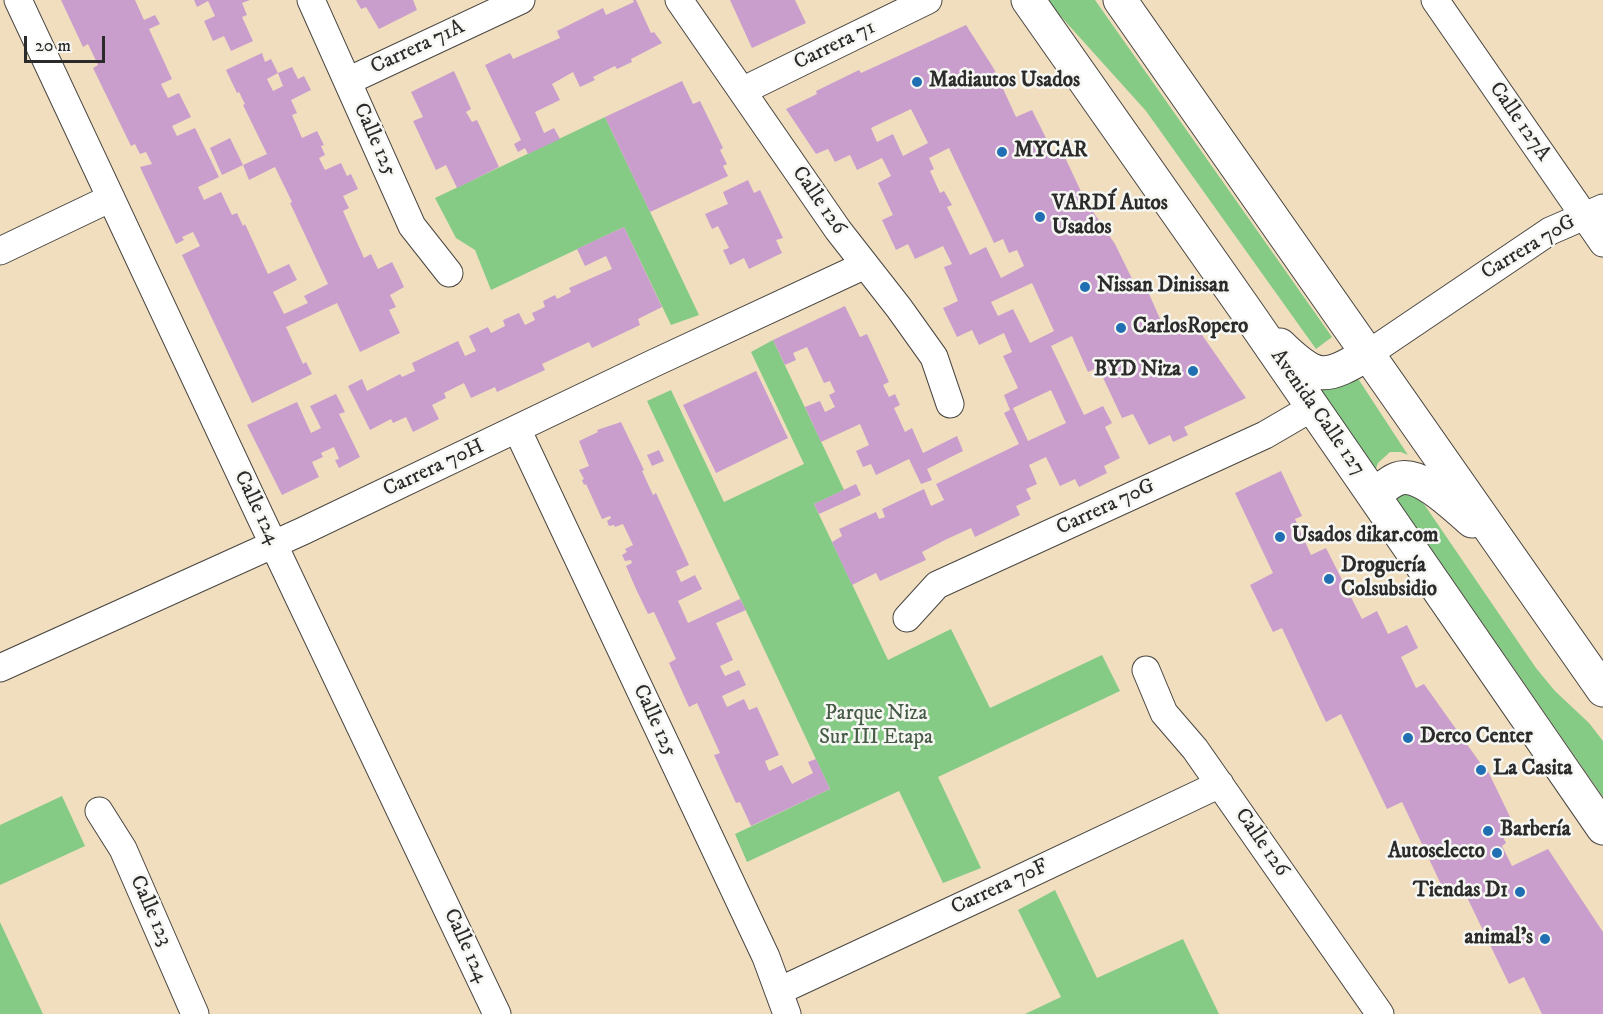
<!DOCTYPE html>
<html>
<head>
<meta charset="utf-8">
<style>
  body { margin:0 }
  #map { position:relative; width:1603px; height:1014px; overflow:hidden; background:#f1debf; font-family:"IM FELL DW Pica",serif }
  canvas { display:block }
  .scale { position:absolute; left:24px; top:36px; width:81px; height:27px; box-sizing:border-box; border:3px solid #2b2b2b; border-top:0; padding-left:8px; font-size:18px; line-height:21px; white-space:nowrap; color:#2b2b2b; -webkit-text-stroke:4px #f6f6f2; paint-order:stroke }
</style>
</head>
<body>
<div id="map">
<canvas width="1603" height="1014"></canvas>
<div class="scale">20 m</div>
</div>
<script>
const c = document.querySelector('canvas').getContext('2d');
c.lineJoin = 'round';
function fill(path, color) {
  c.fillStyle = color;
  c.fill(path, 'evenodd');
}
function strokePath(path, color, width, dash) {
  c.strokeStyle = color;
  c.lineWidth = width;
  c.lineCap = dash ? 'butt' : 'round';
  c.setLineDash(dash || []);
  c.stroke(path);
}
function label(font, color, halo, rows, align = 'center') {
  c.font = font + ' "IM FELL DW Pica",serif';
  c.lineWidth = 5;
  c.setLineDash([]);
  c.textBaseline = 'middle';
  c.strokeStyle = halo;
  c.fillStyle = color;
  for (const [text, x, y, turn = 0] of rows) {
    c.save();
    c.translate(x, y);
    c.rotate((+turn || 0) * Math.PI / 180);
    c.textAlign = isNaN(turn) ? turn : align;
    if (halo) c.strokeText(text, 0, 0);
    c.fillText(text, 0, 0);
    c.restore();
  }
}
const green = new Path2D(`
  M 1048,0 L 1095,0 L 1332,337 L 1316,349 L 1146,111 L 1055,10 Z
  M 605,117 L 699,315 L 671,325 L 624,227 L 491,290 L 475,250 L 456,238 L 435,198 Z
  M 773,340 L 844,490 L 814,504 L 888,660 L 951,629 L 990,708 L 1102,655 L 1120,691 L 938,777 L 981,868 L 943,883 L 899,791 L 747,862 L 735,834 L 830,789 L 647,401 L 671,390 L 724,502 L 804,464 L 751,352 Z
  M 1357,377 L 1408,455 L 1401,452 L 1390,452 L 1378,463 L 1374,474 L 1311,378 Z
  M 1413,488 L 1536,668 L 1555,691 L 1589,723 L 1603,741 L 1603,797 L 1396,498 Z
  M 62,796 L 85,846 L 0,885 L 0,825 Z
  M 1055,890 L 1097,978 L 1183,939 L 1219,1014 L 1025,1014 L 1061,997 L 1018,910 Z
  M 0,922 L 43,1014 L 0,1014 Z`);
const building = new Path2D(`
  M 61,0 L 135,0 L 144,20 L 155,15 L 160,24 L 149,29 L 172,79 L 161,84 L 168,98 L 179,93 L 191,117 L 172,126 L 177,136 L 195,128 L 219,177 L 198,187 L 204,200 L 221,192 L 232,215 L 237,213 L 243,226 L 245,224 L 268,274 L 289,264 L 297,280 L 273,292 L 284,314 L 308,303 L 304,296 L 328,284 L 290,203 L 292,202 L 275,167 L 249,180 L 243,165 L 222,175 L 210,148 L 230,138 L 243,165 L 267,154 L 243,105 L 245,104 L 239,92 L 237,93 L 226,70 L 262,53 L 265,62 L 271,59 L 278,73 L 267,79 L 273,91 L 283,86 L 278,73 L 292,67 L 298,79 L 304,76 L 311,90 L 291,100 L 297,113 L 292,115 L 302,138 L 317,131 L 324,145 L 321,146 L 325,155 L 319,158 L 325,170 L 341,163 L 347,176 L 351,174 L 358,189 L 343,196 L 349,208 L 343,211 L 364,258 L 371,254 L 378,269 L 392,262 L 398,274 L 404,287 L 390,295 L 396,307 L 389,310 L 400,333 L 360,352 L 337,303 L 286,327 L 303,364 L 306,362 L 312,374 L 252,403 L 182,255 L 200,246 L 193,232 L 182,237 L 184,240 L 176,244 L 140,167 L 152,164 L 146,152 L 140,154 L 135,144 L 131,146 L 93,68 L 98,65 L 88,44 L 83,47 Z
  M 194,0 L 250,0 L 242,3 L 247,15 L 242,17 L 253,41 L 231,51 L 224,36 L 213,41 L 204,21 L 215,16 L 208,1 L 197,7 Z
  M 356,0 L 413,0 L 417,10 L 379,29 L 366,7 L 361,9 Z
  M 633,0 L 636,0 L 651,33 L 654,32 L 662,43 L 631,59 L 632,62 L 617,69 L 615,66 L 593,77 L 595,80 L 580,87 L 573,72 L 552,84 L 560,100 L 535,112 L 544,133 L 554,128 L 560,139 L 528,154 L 525,148 L 518,152 L 514,144 L 521,140 L 485,65 L 510,53 L 513,59 L 560,38 L 557,31 L 603,8 L 606,15 L 634,2 Z
  M 730,0 L 795,0 L 806,23 L 752,48 Z
  M 966,25 L 994,69 L 1016,117 L 1032,110 L 1055,156 L 1063,153 L 1085,200 L 1115,244 L 1138,291 L 1146,287 L 1161,321 L 1169,318 L 1174,331 L 1193,322 L 1246,398 L 1184,427 L 1188,435 L 1173,442 L 1170,435 L 1149,445 L 1133,414 L 1122,418 L 1098,367 L 1088,372 L 1072,336 L 1051,346 L 1084,415 L 1103,406 L 1112,423 L 1105,427 L 1120,458 L 1104,466 L 1107,473 L 1079,487 L 1075,479 L 1060,486 L 1046,457 L 1029,465 L 1037,484 L 1026,489 L 1031,499 L 1016,506 L 1020,515 L 975,537 L 971,528 L 947,539 L 922,552 L 926,560 L 880,581 L 876,573 L 852,585 L 832,542 L 842,536 L 839,529 L 876,512 L 879,519 L 885,517 L 882,509 L 924,489 L 931,506 L 944,500 L 936,484 L 1019,444 L 1004,413 L 1010,410 L 1004,395 L 1018,388 L 1003,356 L 1012,352 L 1004,333 L 979,345 L 972,330 L 957,337 L 943,308 L 958,301 L 944,267 L 952,264 L 943,246 L 915,259 L 908,244 L 896,250 L 882,220 L 893,215 L 878,183 L 891,176 L 882,158 L 857,170 L 850,155 L 835,162 L 828,149 L 816,154 L 786,109 L 817,94 L 816,91 L 859,70 L 861,73 ZM 911,109 L 928,143 L 903,156 L 893,134 L 877,142 L 871,128 ZM 949,148 L 994,243 L 1003,239 L 1009,253 L 1017,250 L 1024,266 L 1001,278 L 986,247 L 970,255 L 947,207 L 952,205 L 944,191 L 940,193 L 930,171 L 934,169 L 929,158 ZM 1032,283 L 1054,331 L 1030,343 L 1013,309 L 998,316 L 991,302 ZM 1051,390 L 1066,423 L 1028,441 L 1013,408 Z
  M 454,71 L 471,109 L 466,112 L 472,122 L 477,120 L 499,167 L 457,188 L 446,165 L 436,170 L 413,121 L 423,117 L 411,92 Z
  M 682,81 L 693,104 L 700,101 L 723,148 L 720,150 L 727,164 L 723,166 L 728,176 L 650,212 L 605,117 Z
  M 748,180 L 754,193 L 760,190 L 783,238 L 776,240 L 782,253 L 749,269 L 744,258 L 730,265 L 723,250 L 729,248 L 718,226 L 712,229 L 705,214 L 728,204 L 723,192 Z
  M 624,227 L 662,307 L 638,319 L 640,325 L 592,348 L 589,342 L 542,364 L 545,370 L 497,392 L 495,387 L 471,398 L 464,383 L 444,393 L 446,398 L 432,405 L 439,419 L 413,432 L 406,417 L 393,423 L 391,419 L 370,430 L 348,386 L 362,379 L 367,391 L 400,374 L 402,377 L 415,371 L 412,363 L 458,341 L 465,356 L 476,351 L 469,336 L 488,327 L 491,333 L 505,326 L 503,320 L 519,313 L 525,325 L 535,320 L 532,313 L 545,307 L 543,301 L 555,295 L 557,299 L 571,292 L 569,288 L 612,269 L 606,256 L 585,266 L 577,249 Z
  M 845,306 L 860,337 L 867,334 L 889,382 L 883,385 L 889,397 L 895,394 L 900,405 L 894,408 L 905,432 L 912,428 L 923,453 L 957,436 L 963,451 L 927,469 L 932,480 L 921,484 L 909,459 L 876,475 L 871,464 L 863,467 L 856,451 L 869,445 L 860,424 L 821,442 L 805,407 L 820,401 L 825,412 L 835,407 L 829,395 L 835,392 L 830,381 L 824,383 L 807,347 L 793,353 L 796,360 L 785,365 L 773,340 Z
  M 756,371 L 788,438 L 716,473 L 683,405 Z
  M 336,394 L 345,412 L 339,414 L 360,457 L 339,468 L 335,460 L 339,459 L 334,447 L 321,453 L 323,457 L 312,462 L 319,477 L 282,495 L 247,425 L 297,402 L 311,433 L 321,428 L 310,406 Z
  M 621,422 L 644,470 L 642,471 L 653,495 L 656,493 L 689,565 L 676,571 L 681,582 L 695,575 L 702,589 L 678,601 L 688,623 L 740,599 L 746,610 L 716,623 L 733,660 L 720,666 L 725,676 L 739,670 L 746,685 L 722,696 L 727,707 L 744,699 L 749,710 L 757,707 L 779,755 L 765,761 L 769,771 L 782,765 L 792,784 L 813,773 L 808,762 L 816,759 L 830,789 L 751,826 L 740,802 L 736,803 L 714,755 L 720,753 L 697,703 L 689,707 L 669,663 L 676,659 L 654,612 L 648,614 L 636,589 L 626,566 L 632,563 L 631,560 L 625,561 L 622,555 L 627,552 L 625,549 L 633,545 L 623,524 L 615,527 L 614,525 L 609,526 L 607,521 L 611,518 L 610,516 L 602,519 L 586,484 L 584,485 L 582,480 L 584,479 L 579,470 L 589,466 L 579,441 L 598,432 L 597,430 Z
  M 659,450 L 664,461 L 652,466 L 647,455 Z
  M 1281,471 L 1302,516 L 1295,519 L 1311,555 L 1326,548 L 1362,619 L 1377,611 L 1388,634 L 1407,625 L 1418,648 L 1401,657 L 1416,688 L 1424,684 L 1481,764 L 1484,763 L 1514,825 L 1500,831 L 1506,843 L 1502,846 L 1512,866 L 1548,849 L 1603,932 L 1603,1014 L 1542,1014 L 1524,977 L 1509,984 L 1463,889 L 1447,897 L 1402,802 L 1387,809 L 1341,714 L 1326,722 L 1282,628 L 1273,632 L 1250,585 L 1273,573 L 1235,493 Z
  M 856,484 L 861,495 L 819,514 L 814,504 Z`);
const minor = new Path2D(`
  M 18,0 L 260,516 L 497,1014
  M 311,0 L 412,226 L 449,273
  M 679,0 L 838,230 L 899,308 L 934,357 L 950,404
  M 1435,0 L 1603,243
  M 348,81 L 521,0
  M 742,91 L 928,0
  M 0,251 L 111,198
  M 1368,354 L 1550,231 L 1603,208
  M 517,429 L 766,957 L 787,1014
  M 907,618 L 937,585 L 1265,435 L 1313,407
  M 0,668 L 303,531 L 652,364 L 865,265
  M 1146,670 L 1164,713 L 1195,749 L 1380,1014
  M 99,811 L 123,849 L 195,1014
  M 779,991 L 998,889 L 1220,784`);
const primary = new Path2D(`
  M 1028,0 L 1245,309 L 1603,828
  M 1120,0 L 1603,690
  M 1280,345 C 1318,382 1325,379 1368,354
  M 1374,495 C 1381,490 1389,482 1397,479 C 1420,470 1455,507 1472,521`);
const markers = [
  [917,82,6,"#1f6fb2"],
  [1002,152,6,"#1f6fb2"],
  [1040,217,6,"#1f6fb2"],
  [1085,287,6,"#1f6fb2"],
  [1121,328,6,"#1f6fb2"],
  [1193,371,6,"#1f6fb2"],
  [1280,537,6,"#1f6fb2"],
  [1329,579,6,"#1f6fb2"],
  [1408,738,6,"#1f6fb2"],
  [1481,770,6,"#1f6fb2"],
  [1488,831,6,"#1f6fb2"],
  [1497,853,6,"#1f6fb2"],
  [1520,892,6,"#1f6fb2"],
  [1545,939,6,"#1f6fb2"]
];
const streetNames = [
  ["Carrera 71",835,46,-26],
  ["Carrera 71A",418,48,-25],
  ["Calle 127A",1519,122,55],
  ["Calle 125",374,140,66],
  ["Calle 126",818,201,55],
  ["Carrera 70G",1529,248,-31],
  ["Avenida Calle 127",1317,413,55],
  ["Carrera 70H",434,469,-25],
  ["Calle 124",256,508,64],
  ["Carrera 70G",1106,508,-25],
  ["Calle 125",654,721,65],
  ["Calle 126",1261,843,55],
  ["Carrera 70F",1000,888,-25],
  ["Calle 123",150,911,66],
  ["Calle 124",465,946,65]
];
const poiNames = [
  ["Madiautos Usados",929,82],
  ["MYCAR",1014,152],
  ["VARDÍ Autos",1052,205],
  ["Usados",1052,229],
  ["Nissan Dinissan",1097,287],
  ["CarlosRopero",1133,328],
  ["BYD Niza",1181,371,"right"],
  ["Usados dikar.com",1292,537],
  ["Droguería",1341,567],
  ["Colsubsidio",1341,591],
  ["Derco Center",1420,738],
  ["La Casita",1493,770],
  ["Barbería",1500,831],
  ["Autoselecto",1485,853,"right"],
  ["Tiendas D1",1508,892,"right"],
  ["animal's",1533,939,"right"]
];
const parkNames = [
  ["Parque Niza",876,715],
  ["Sur III Etapa",876,739]
];
fill(green, '#85cb86');
fill(building, '#c99ecd');
strokePath(minor, '#494641', 29);
strokePath(primary, '#494641', 35);
strokePath(minor, '#fff', 27);
strokePath(primary, '#fff', 33);
for (const [x, y, r, color] of markers) {
  const dot = new Path2D();
  dot.arc(x, y, r, 0, 2 * Math.PI);
  c.fillStyle = color;
  c.fill(dot);
  strokePath(dot, '#f6f6f2', 2);
}
label('21px', '#2b2b2b', '#f6f6f2', streetNames);
label('bold 21px', '#2b2b2b', '#f6f6f2', poiNames, 'left');
label('21px', '#465b46', '#f6f6f2', parkNames);
</script>
</body>
</html>
